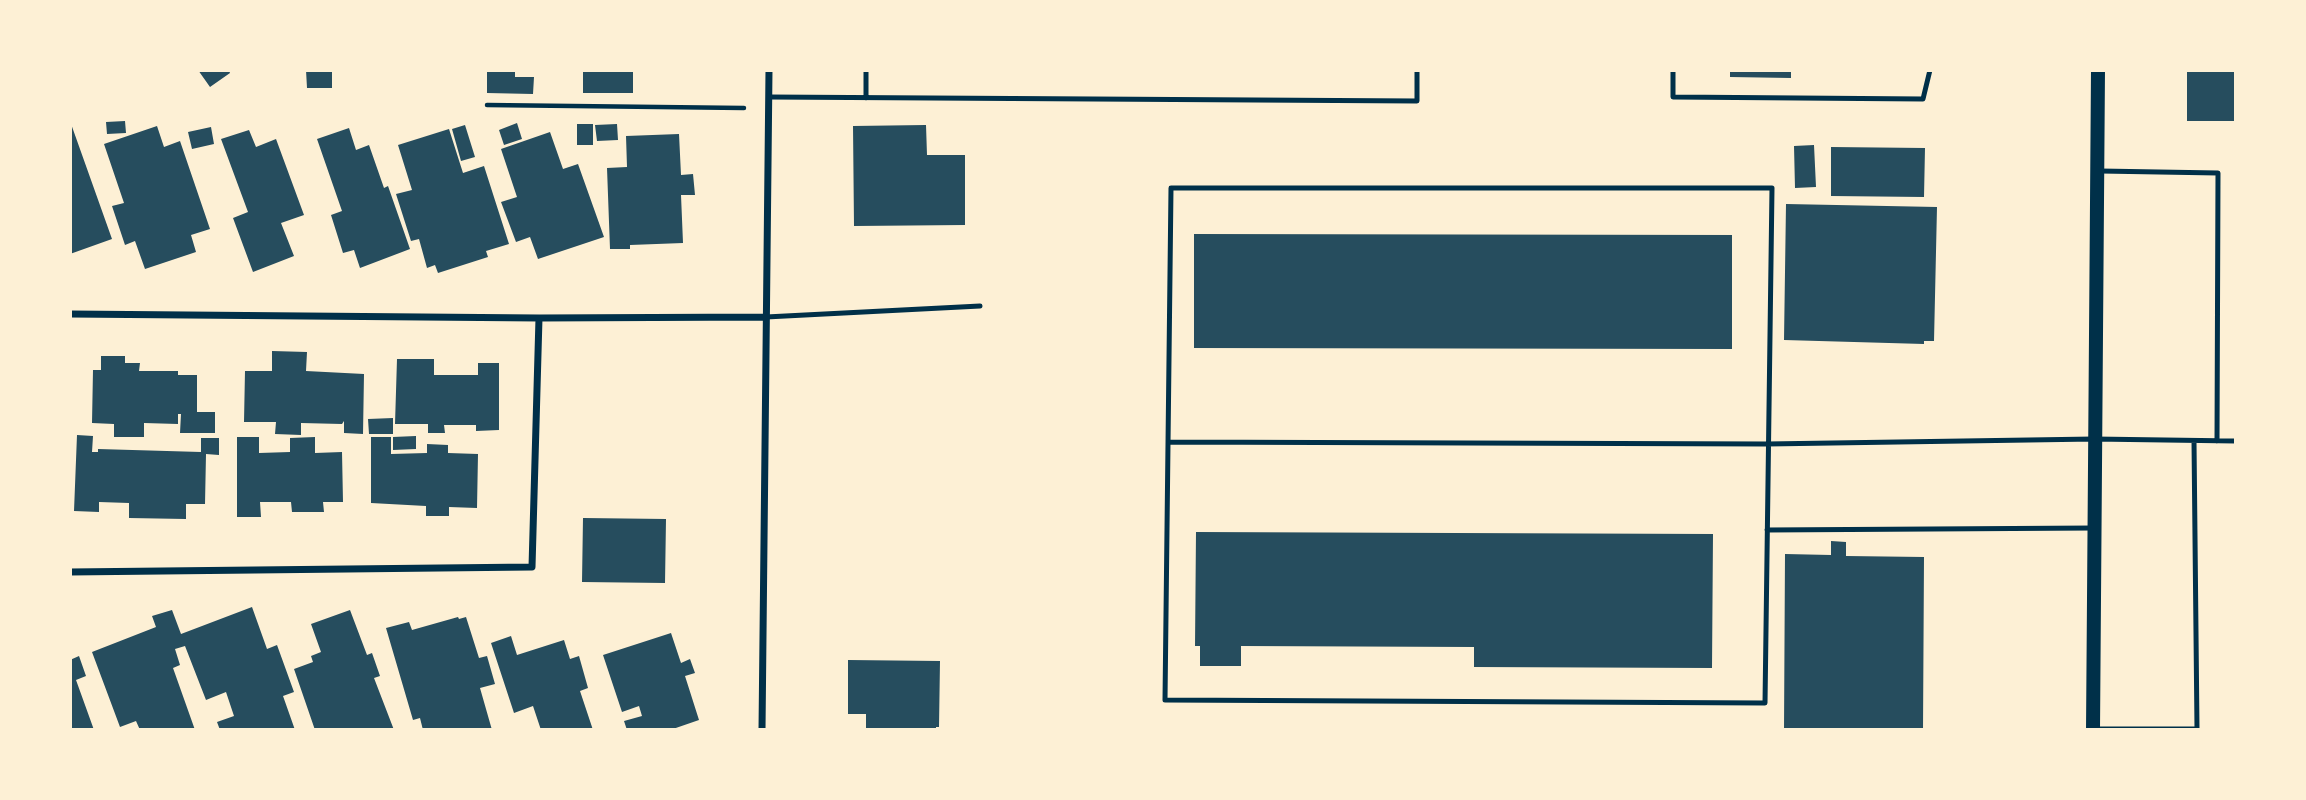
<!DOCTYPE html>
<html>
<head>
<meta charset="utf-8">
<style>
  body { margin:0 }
  #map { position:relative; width:2306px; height:800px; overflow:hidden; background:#fdf0d5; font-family:Manrope,sans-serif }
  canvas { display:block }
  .frame { position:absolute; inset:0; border:72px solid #fdf0d5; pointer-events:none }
</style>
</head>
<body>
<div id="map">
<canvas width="2306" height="800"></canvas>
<div class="frame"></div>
</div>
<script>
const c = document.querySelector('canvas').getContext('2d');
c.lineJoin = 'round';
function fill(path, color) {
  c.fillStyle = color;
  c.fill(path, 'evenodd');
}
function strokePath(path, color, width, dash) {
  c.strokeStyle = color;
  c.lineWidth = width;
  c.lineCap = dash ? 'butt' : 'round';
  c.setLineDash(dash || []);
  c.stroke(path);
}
const building = new Path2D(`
  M 198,70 L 229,70 L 230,73 L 210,87 Z
  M 306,70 L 332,70 L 332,88 L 307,88 Z
  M 487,70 L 515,70 L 515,77 L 534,77 L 533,94 L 487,93 Z
  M 583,70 L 633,70 L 633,93 L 583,93 Z
  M 1730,70 L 1791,70 L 1791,78 L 1730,77 Z
  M 2187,70 L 2236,70 L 2236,121 L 2187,121 Z
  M 70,121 L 112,239 L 70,254 Z
  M 125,121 L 126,133 L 107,134 L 106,122 Z
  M 517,123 L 522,139 L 504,145 L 499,130 Z
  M 577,124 L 593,124 L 593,145 L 577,145 Z
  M 617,124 L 618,140 L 597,141 L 595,125 Z
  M 465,125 L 475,157 L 461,161 L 452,129 Z
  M 926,125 L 927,155 L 965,155 L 965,225 L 854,226 L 853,126 Z
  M 157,126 L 164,147 L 180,141 L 210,229 L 191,235 L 196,252 L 145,269 L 135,241 L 125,245 L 112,206 L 124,203 L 104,144 Z
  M 211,127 L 214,144 L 192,149 L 188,132 Z
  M 349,128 L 356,150 L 369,145 L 384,188 L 388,186 L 410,249 L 360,268 L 354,250 L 343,253 L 331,215 L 342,211 L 317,139 Z
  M 449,129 L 463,173 L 484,166 L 509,244 L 486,251 L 488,257 L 438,273 L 435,265 L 427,268 L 419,239 L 411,241 L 396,194 L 412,190 L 398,145 Z
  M 249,130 L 256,147 L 276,139 L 304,215 L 281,223 L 294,256 L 253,272 L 233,218 L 248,212 L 221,139 Z
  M 550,132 L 563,169 L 578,164 L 604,237 L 538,259 L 530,237 L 516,242 L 501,202 L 517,197 L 501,149 Z
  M 679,134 L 681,175 L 693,174 L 695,195 L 681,195 L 683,243 L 630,245 L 630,249 L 610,249 L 607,168 L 627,167 L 626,136 Z
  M 1814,145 L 1816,187 L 1795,188 L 1794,146 Z
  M 1831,147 L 1925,148 L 1924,197 L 1831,196 Z
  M 1786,204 L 1937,207 L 1934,341 L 1924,341 L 1924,344 L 1784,340 Z
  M 1194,234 L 1732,235 L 1732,349 L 1194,348 Z
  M 272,351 L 307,352 L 306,371 L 364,374 L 363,434 L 344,433 L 344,421 L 342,424 L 301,423 L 301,435 L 275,434 L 276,422 L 244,422 L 245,371 L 272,371 Z
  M 101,356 L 125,356 L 125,363 L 140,363 L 139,371 L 178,371 L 178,375 L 197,375 L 197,412 L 215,412 L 215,433 L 180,433 L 181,414 L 178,414 L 178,424 L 144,423 L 144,437 L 114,437 L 114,424 L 92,423 L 93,370 L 101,370 Z
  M 397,359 L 434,359 L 434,375 L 478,375 L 478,363 L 499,363 L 499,430 L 476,431 L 476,425 L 444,425 L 445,433 L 428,433 L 428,424 L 395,424 Z
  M 393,418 L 393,434 L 369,434 L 368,419 Z
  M 77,435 L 93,436 L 92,452 L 98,452 L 98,449 L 201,452 L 201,438 L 219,438 L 219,455 L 206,454 L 205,504 L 186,504 L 186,519 L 129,518 L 129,503 L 99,502 L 99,512 L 74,511 Z
  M 416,436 L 416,449 L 393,450 L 393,437 Z
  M 237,437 L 259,437 L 259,453 L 290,452 L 290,438 L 315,437 L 315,453 L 342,452 L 343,502 L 323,502 L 324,512 L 292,512 L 291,502 L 260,502 L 261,517 L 237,517 Z
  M 371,437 L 391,437 L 391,454 L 427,453 L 427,444 L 448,445 L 448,453 L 478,454 L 477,508 L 449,507 L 449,516 L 426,516 L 426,506 L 371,503 Z
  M 583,518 L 666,519 L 665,583 L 582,582 Z
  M 1196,532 L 1713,534 L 1712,668 L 1474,667 L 1474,647 L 1241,646 L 1241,666 L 1200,666 L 1200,646 L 1195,646 Z
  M 1831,541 L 1846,542 L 1846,556 L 1924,557 L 1923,730 L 1784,730 L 1785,554 L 1831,555 Z
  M 252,607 L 267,649 L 277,645 L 294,692 L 283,696 L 295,730 L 220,730 L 217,722 L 234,716 L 226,692 L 206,700 L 185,646 L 175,649 L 180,665 L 173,668 L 195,730 L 140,730 L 136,721 L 120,727 L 92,652 L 156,627 L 152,616 L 172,610 L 181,634 Z
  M 350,610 L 367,655 L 372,653 L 380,676 L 374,678 L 394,730 L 315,730 L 294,669 L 313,662 L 311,656 L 321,652 L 311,624 Z
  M 458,617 L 459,619 L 466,617 L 479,658 L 487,656 L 495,684 L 480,688 L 492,730 L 423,730 L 420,718 L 413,720 L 386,628 L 409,622 L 412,630 Z
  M 671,633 L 681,663 L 690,659 L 695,673 L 685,676 L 699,720 L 670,730 L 627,730 L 624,721 L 642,716 L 639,706 L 622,712 L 603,655 Z
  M 511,636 L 517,655 L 564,640 L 570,659 L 579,656 L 588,688 L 580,691 L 593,730 L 541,730 L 533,706 L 514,713 L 491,643 Z
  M 79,656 L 86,676 L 76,680 L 94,730 L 70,730 L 70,660 Z
  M 848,660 L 940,661 L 939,727 L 936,727 L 936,730 L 866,730 L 866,714 L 848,714 Z`);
const path = new Path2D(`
  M 487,105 L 744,108`);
const service = new Path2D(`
  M 866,70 L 866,98
  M 1673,70 L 1673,97 L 1923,99 L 1930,70
  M 769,97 L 1417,101 L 1417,70
  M 2100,171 L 2218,173 L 2217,441
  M 1171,188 L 1772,188 L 1765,703 L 1165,700 Z
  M 766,317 L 980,306
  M 1168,442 L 1767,444 L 2094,439 L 2236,441
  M 1767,530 L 2094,528
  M 2096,729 L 2197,729 L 2194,441`);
const minor = new Path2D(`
  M 70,314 L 539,318 L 766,317
  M 70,572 L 532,567 L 539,318
  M 762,730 L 769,70`);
const secondary = new Path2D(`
  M 2093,730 L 2098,70`);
fill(building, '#264d5e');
strokePath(path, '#003049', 4.5);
strokePath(service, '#003049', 5);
strokePath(minor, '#003049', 7);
strokePath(secondary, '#003049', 14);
</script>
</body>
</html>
